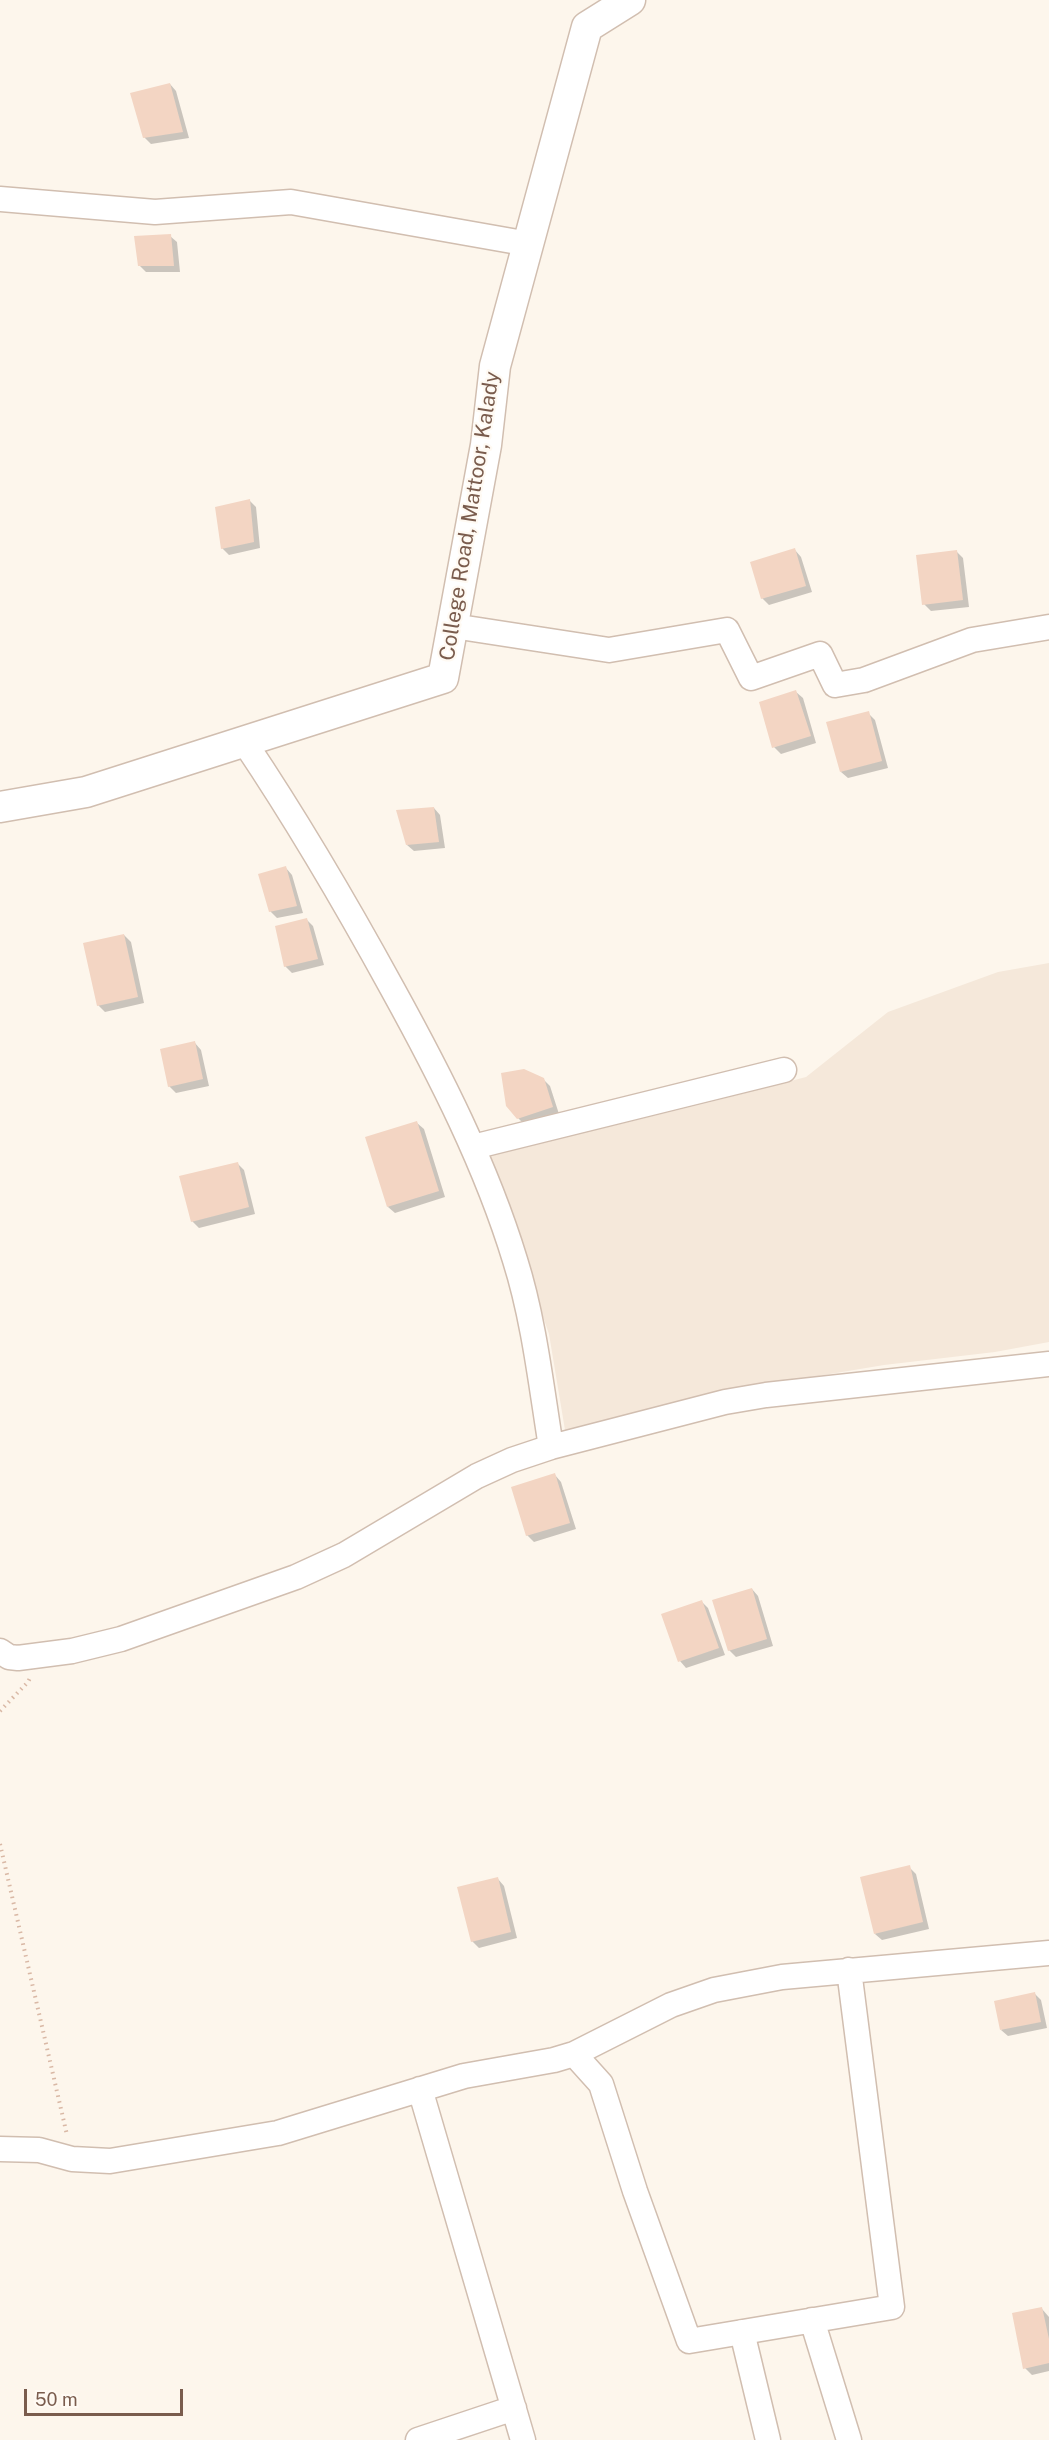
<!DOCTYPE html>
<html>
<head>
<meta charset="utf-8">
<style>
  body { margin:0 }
  #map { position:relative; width:1049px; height:2440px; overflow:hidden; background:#fdf6ec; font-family:"Public Sans",sans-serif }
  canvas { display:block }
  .scale { position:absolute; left:24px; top:2389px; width:159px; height:27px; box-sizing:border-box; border:3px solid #7a5c4d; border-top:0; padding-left:8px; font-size:18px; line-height:21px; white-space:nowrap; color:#7a5c4d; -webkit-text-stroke:4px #fffaf3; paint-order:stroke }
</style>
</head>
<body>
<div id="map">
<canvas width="1049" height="2440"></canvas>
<div class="scale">50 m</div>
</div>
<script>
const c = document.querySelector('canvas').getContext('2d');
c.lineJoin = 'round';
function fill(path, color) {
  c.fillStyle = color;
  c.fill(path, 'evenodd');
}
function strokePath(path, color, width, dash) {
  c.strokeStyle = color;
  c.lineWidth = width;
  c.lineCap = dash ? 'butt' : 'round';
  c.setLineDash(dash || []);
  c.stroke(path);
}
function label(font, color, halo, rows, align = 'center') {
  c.font = font + ' "Public Sans",sans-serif';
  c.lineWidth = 4.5;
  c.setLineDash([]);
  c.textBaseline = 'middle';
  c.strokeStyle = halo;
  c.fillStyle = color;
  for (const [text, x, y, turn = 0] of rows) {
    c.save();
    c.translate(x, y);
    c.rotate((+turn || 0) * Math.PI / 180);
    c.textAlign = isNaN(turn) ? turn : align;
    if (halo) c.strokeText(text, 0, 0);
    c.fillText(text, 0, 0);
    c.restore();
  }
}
const residential = new Path2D(`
  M 1049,963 L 1049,1342 L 995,1352 L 884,1365 L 740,1389 L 565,1430 L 549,1334 L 487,1156 L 703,1104 L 806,1077 L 888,1012 L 998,972 Z`);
const shadow = new Path2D(`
  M 170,84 L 176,91 L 189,138 L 151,144 L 144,137 Z
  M 170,236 L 177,242 L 180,272 L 146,272 L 139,265 Z
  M 249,500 L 256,507 L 260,548 L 229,555 L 222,548 Z
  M 795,550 L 801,557 L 812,592 L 769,605 L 762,598 Z
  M 957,552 L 963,558 L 969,607 L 931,611 L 924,604 Z
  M 796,692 L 803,698 L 816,743 L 781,754 L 774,747 Z
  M 868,713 L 875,720 L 888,768 L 848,778 L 841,772 Z
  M 434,808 L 440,815 L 445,848 L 414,851 L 407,845 Z
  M 286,868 L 292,875 L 303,913 L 277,918 L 270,911 Z
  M 307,920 L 313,926 L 324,965 L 292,973 L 285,966 Z
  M 124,935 L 131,942 L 144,1003 L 105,1012 L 98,1005 Z
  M 195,1043 L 201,1050 L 209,1086 L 176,1093 L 169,1086 Z
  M 543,1079 L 550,1086 L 559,1114 L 525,1125 L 518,1118 Z
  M 417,1123 L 424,1129 L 445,1197 L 395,1213 L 388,1207 Z
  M 237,1163 L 244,1170 L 255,1214 L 199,1228 L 192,1221 Z
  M 555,1475 L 561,1482 L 576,1529 L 534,1542 L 527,1535 Z
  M 752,1589 L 758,1596 L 773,1646 L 736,1657 L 729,1650 Z
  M 701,1601 L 708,1608 L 725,1655 L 686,1668 L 680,1661 Z
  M 909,1867 L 916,1874 L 929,1929 L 882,1940 L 875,1934 Z
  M 498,1879 L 504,1886 L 517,1938 L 479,1948 L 472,1941 Z
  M 1035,1994 L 1041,2000 L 1047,2028 L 1008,2036 L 1001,2030 Z
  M 1042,2309 L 1049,2317 L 1049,2371 L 1032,2375 L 1025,2368 Z`);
const building = new Path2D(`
  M 170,83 L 183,132 L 143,138 L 130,93 Z
  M 171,234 L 174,266 L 138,266 L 134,236 Z
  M 250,499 L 254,542 L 221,549 L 215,507 Z
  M 795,548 L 806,586 L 761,599 L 750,562 Z
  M 957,550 L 963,600 L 922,605 L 916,555 Z
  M 796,690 L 811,736 L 772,748 L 759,702 Z
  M 869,711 L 882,761 L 840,772 L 826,722 Z
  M 434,807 L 439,842 L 406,845 L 396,810 Z
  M 286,866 L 297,906 L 269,912 L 258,874 Z
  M 307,918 L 318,959 L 284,967 L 275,926 Z
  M 124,934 L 138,997 L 97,1006 L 83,943 Z
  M 195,1041 L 203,1079 L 168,1087 L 160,1049 Z
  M 524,1069 L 544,1078 L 553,1107 L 517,1119 L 506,1106 L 501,1073 Z
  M 417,1121 L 439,1191 L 387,1207 L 365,1137 Z
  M 238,1162 L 249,1207 L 191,1222 L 179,1176 Z
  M 555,1473 L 570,1523 L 526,1536 L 511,1487 Z
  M 752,1588 L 767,1639 L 728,1651 L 712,1600 Z
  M 702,1600 L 719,1648 L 678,1662 L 661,1614 Z
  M 910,1865 L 923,1922 L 874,1934 L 860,1877 Z
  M 498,1877 L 511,1932 L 471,1942 L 457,1887 Z
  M 1035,1992 L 1041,2022 L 1000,2030 L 994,2001 Z
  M 1042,2307 L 1049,2339 L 1049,2363 L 1023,2369 L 1012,2313 Z`);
const path = new Path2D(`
  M 0,1711 L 28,1682 L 30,1678
  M 0,1844 L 67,2135`);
const minor = new Path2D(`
  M 0,199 L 155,212 L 291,202 L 529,244
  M 453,626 L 609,650 L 727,630 L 751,678 L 820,654 L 835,685 L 864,680 L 972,640 L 1049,627
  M 245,743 C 298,822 346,904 392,988 C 440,1075 486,1165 515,1260 C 534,1320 541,1385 551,1447
  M 473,1147 L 784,1070
  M 0,1651 L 9,1657 L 18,1658 L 72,1651 L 121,1639 L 296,1577 L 344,1555 L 477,1476 L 512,1460 L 551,1447 L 725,1402 L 766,1395 L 1049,1364
  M 574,2054 L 601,2084 L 635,2191 L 689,2341 L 892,2307 L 849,1970
  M 420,2089 L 523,2440
  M 0,2149 L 39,2150 L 72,2159 L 110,2161 L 278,2133 L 464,2076 L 554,2060 L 574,2054 L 671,2005 L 714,1990 L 782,1977 L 1049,1953
  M 812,2320 L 849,2440
  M 742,2332 L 768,2440
  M 418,2440 L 514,2408`);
const tertiary = new Path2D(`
  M 0,807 L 86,792 L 443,678 L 486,445 L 495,366 L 587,27 L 630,0`);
const streetNames = [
  ["College Road, Mattoor, Kalady",470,516,-81]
];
fill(residential, '#f5e8da');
fill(shadow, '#0003');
fill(building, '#f3d5c3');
strokePath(minor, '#d1beb0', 27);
strokePath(tertiary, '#d1beb0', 33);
strokePath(path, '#d9b8a5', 4, [1.5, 4.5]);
strokePath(minor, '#fff', 24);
strokePath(tertiary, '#fff', 30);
label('21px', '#7a5c4d', '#fffaf3', streetNames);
</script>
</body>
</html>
